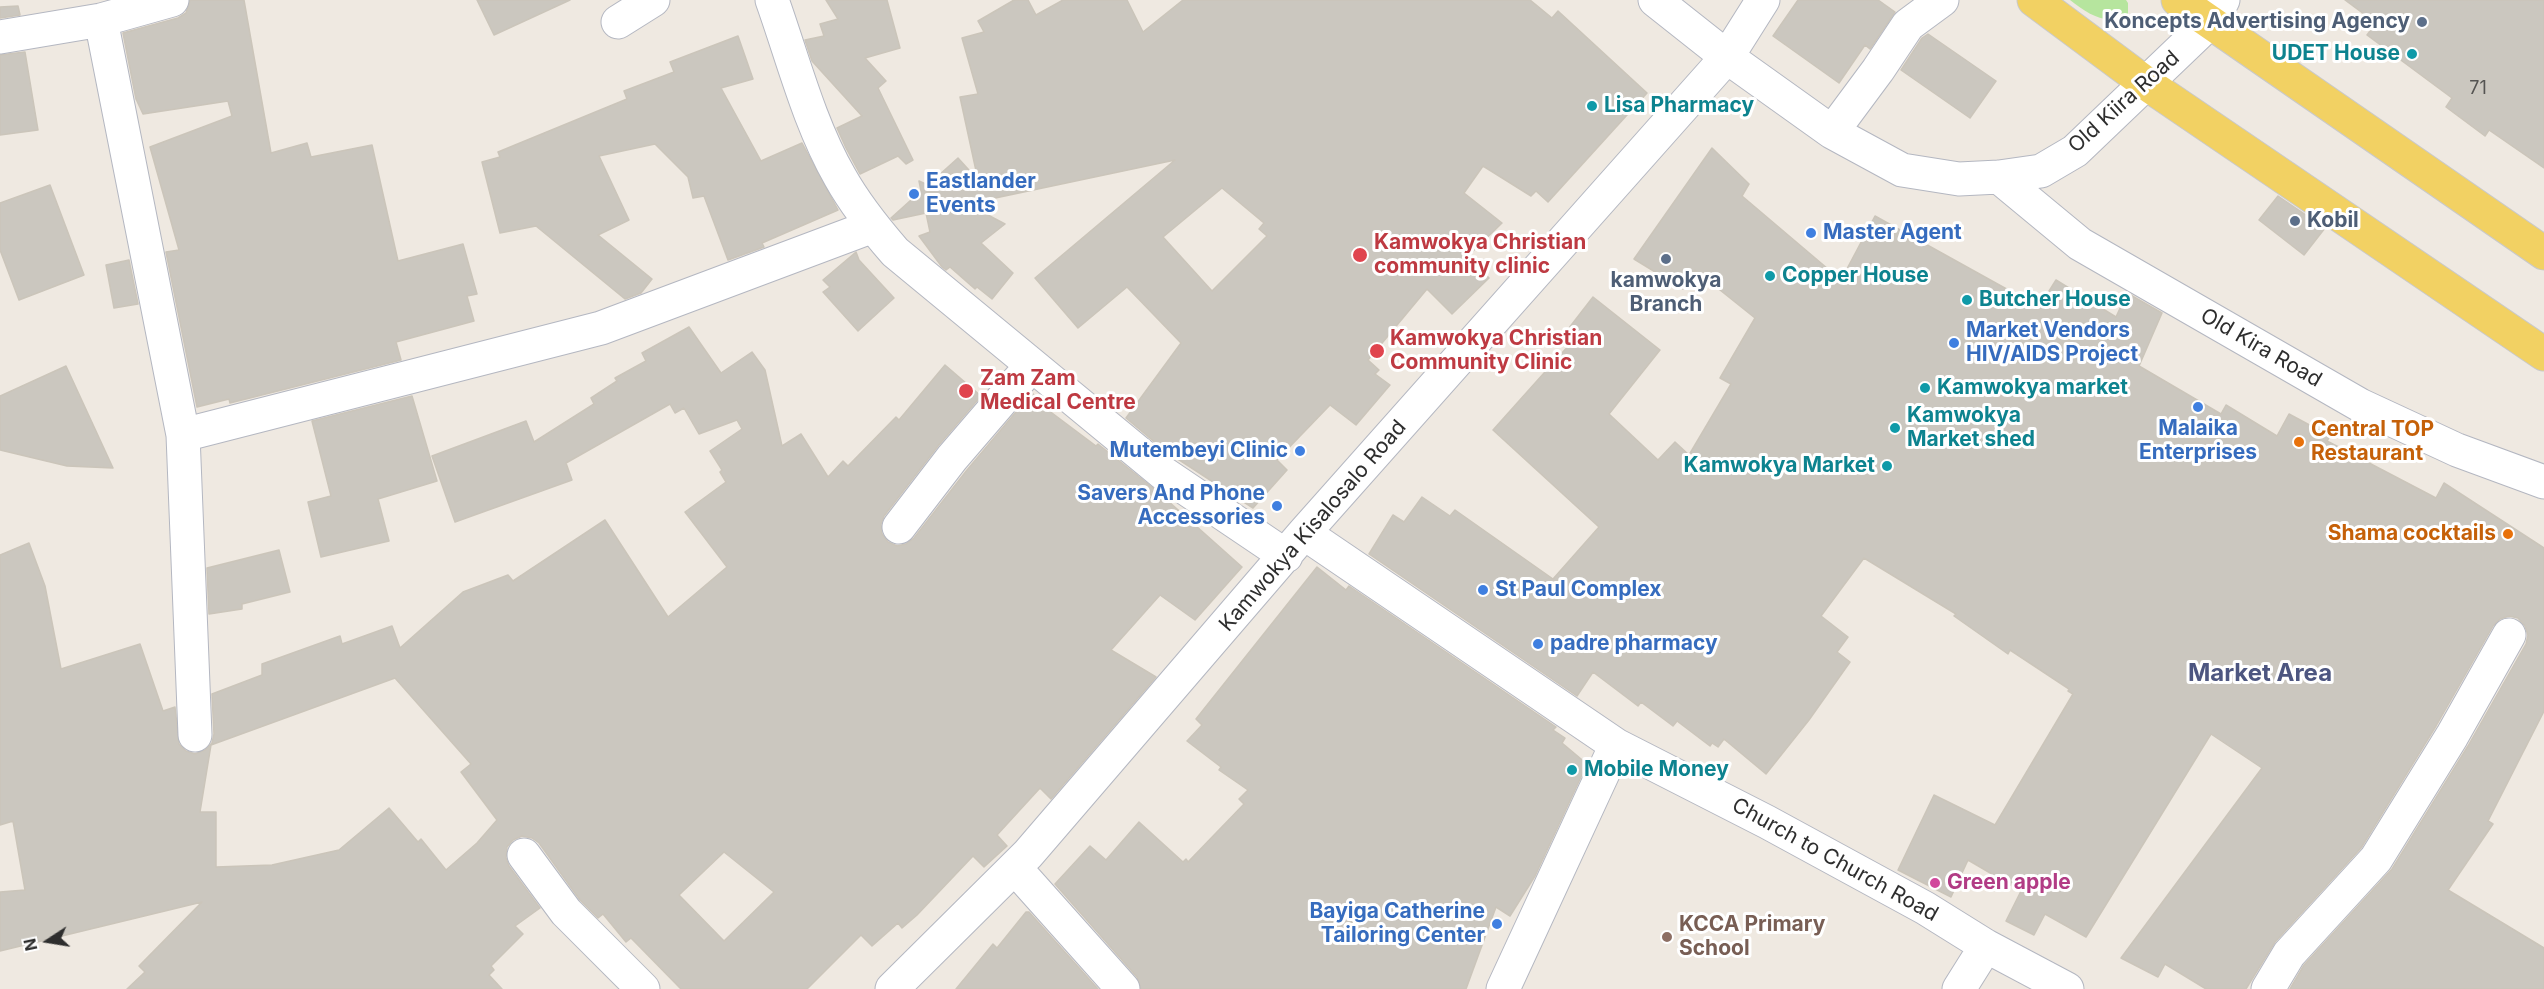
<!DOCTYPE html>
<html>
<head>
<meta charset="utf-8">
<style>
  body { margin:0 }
  #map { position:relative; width:2544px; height:989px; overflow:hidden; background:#efe9e1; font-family:Inter,sans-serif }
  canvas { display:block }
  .north { position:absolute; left:18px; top:911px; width:60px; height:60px; -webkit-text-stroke:4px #fff; paint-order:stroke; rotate:258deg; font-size:16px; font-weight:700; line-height:24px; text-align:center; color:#2e2e2e }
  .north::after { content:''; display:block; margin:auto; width:21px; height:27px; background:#2e2e2e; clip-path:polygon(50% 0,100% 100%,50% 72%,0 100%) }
</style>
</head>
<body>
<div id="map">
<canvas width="2544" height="989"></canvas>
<div class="north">N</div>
</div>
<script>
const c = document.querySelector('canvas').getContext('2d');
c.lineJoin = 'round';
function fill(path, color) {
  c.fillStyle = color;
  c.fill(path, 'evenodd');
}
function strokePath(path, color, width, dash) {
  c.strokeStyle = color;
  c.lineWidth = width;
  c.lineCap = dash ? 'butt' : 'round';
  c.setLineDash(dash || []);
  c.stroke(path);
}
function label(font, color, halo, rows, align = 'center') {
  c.font = font + ' Inter,sans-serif';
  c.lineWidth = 6;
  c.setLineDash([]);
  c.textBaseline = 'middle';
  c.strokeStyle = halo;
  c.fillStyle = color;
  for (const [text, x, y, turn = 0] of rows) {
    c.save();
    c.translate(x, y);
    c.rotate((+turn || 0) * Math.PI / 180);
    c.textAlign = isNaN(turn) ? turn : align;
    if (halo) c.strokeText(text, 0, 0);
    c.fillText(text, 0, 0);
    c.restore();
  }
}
const green = new Path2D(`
  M 2070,0 L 2126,0 L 2128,3 L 2128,15 C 2105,26 2088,14 2070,0 Z`);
const building = new Path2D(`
  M 190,0 L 244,0 L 271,153 L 307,143 L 311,157 L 372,145 L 398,261 L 463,244 L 477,294 L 467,296 L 474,321 L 396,342 L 401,360 L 230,403 L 229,399 L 197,407 L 166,252 L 179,250 L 150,147 L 232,116 L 228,101 L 143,114 L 136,99 L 123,33 L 178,18 L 186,13 Z
  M 477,0 L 570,0 L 494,35 Z
  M 826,0 L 887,0 L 900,48 L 865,58 L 886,81 L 878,88 L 913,160 L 906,164 L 898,156 L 860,174 L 846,148 L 837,128 L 862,116 L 812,61 L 805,40 L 824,36 L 820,24 L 838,19 Z
  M 1014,0 L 1028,0 L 1036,15 L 1063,0 L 1127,0 L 1143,32 L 1183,0 L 1530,0 L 1552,18 L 1558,11 L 1647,93 L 1548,202 L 1536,191 L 1531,196 L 1483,166 L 1464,193 L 1502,223 L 1468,256 L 1489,278 L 1452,314 L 1427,289 L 1368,360 L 1379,370 L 1375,374 L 1390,385 L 1356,425 L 1330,405 L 1277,460 L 1287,470 L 1253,508 L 1164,450 L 1126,418 L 1181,343 L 1127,287 L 1078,328 L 1035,278 L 1175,160 L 967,204 L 1005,224 L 981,243 L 1013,273 L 992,299 L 977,287 L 975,289 L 950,267 L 946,270 L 942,267 L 919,236 L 930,232 L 926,213 L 893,220 L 891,218 L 921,191 L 919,181 L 928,185 L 958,158 L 978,180 L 960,97 L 978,94 L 962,38 L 984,32 L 978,21 ZM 1222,188 L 1264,223 L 1259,229 L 1267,236 L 1212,291 L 1163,237 Z
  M 1798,0 L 1878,0 L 1895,12 L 1870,49 L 1865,45 L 1839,83 L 1773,36 Z
  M 2345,0 L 2544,0 L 2544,168 L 2489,130 L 2485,136 L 2446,107 L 2452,98 L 2367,35 L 2376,23 Z
  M 18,6 L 20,15 L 0,18 L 0,7 Z
  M 1928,34 L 1996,81 L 1970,118 L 1901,70 L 1922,38 Z
  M 738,36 L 753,79 L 721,88 L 761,161 L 802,143 L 838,210 L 762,243 L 764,247 L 728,260 L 704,196 L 693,198 L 688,177 L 655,144 L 599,156 L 629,220 L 598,235 L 652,279 L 641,293 L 625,299 L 536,226 L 500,233 L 482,162 L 500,157 L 498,152 L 627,99 L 624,91 L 674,72 L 670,62 Z
  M 25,52 L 38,130 L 0,135 L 0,55 Z
  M 1712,148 L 1749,184 L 1742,196 L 1841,280 L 1875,216 L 2039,307 L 2056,280 L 2116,317 L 2127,293 L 2162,313 L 2139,366 L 2221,414 L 2226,405 L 2277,436 L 2289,414 L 2330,436 L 2327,441 L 2436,498 L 2444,483 L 2544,548 L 2544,711 L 2488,821 L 2493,824 L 2448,890 L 2544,948 L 2544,989 L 2290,989 L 2304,965 L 2392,869 L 2468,746 L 2526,644 L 2528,635 L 2525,626 L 2518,618 L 2509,616 L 2500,619 L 2493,626 L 2436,726 L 2361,848 L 2275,942 L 2246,989 L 2206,989 L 2165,964 L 2158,977 L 2121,958 L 2262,768 L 2211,734 L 2086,937 L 2045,914 L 2034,935 L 2006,921 L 2021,891 L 1968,860 L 1951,897 L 1898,870 L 1934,795 L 1995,825 L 2073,694 L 2068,691 L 2069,689 L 2010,650 L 2008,654 L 1954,616 L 1956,614 L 1864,558 L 1821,616 L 1848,637 L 1837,652 L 1850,662 L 1809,720 L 1766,774 L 1724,739 L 1718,747 L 1712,743 L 1710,746 L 1677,721 L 1673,726 L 1641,702 L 1638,706 L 1593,672 L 1577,696 L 1369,554 L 1393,515 L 1404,522 L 1422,497 L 1450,516 L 1455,510 L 1553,579 L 1599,527 L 1493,430 L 1570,344 L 1562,337 L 1593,297 L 1660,350 L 1609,414 L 1658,460 L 1675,442 L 1689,455 L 1731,384 L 1720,378 L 1755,318 L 1695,270 L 1683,289 L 1634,259 Z
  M 50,185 L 84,275 L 19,300 L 0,250 L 0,203 Z
  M 2278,196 L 2325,228 L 2304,255 L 2259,220 Z
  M 856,252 L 859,260 L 894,298 L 858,331 L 823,292 L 830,287 L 823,280 Z
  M 129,260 L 138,304 L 114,308 L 106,265 Z
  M 689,327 L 721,373 L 752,352 L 765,370 L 782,446 L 801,434 L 828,477 L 843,461 L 848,466 L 896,417 L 899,420 L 945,365 L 981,396 L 938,446 L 884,516 L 881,524 L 882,534 L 888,542 L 897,546 L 906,544 L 914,538 L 967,470 L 1032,393 L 1052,413 L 1096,446 L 1098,444 L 1158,492 L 1242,567 L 1195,620 L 1160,595 L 1111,650 L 1156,677 L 1051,799 L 1040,788 L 997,835 L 1007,846 L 984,867 L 973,856 L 917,915 L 902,928 L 898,923 L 872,946 L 861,935 L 807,989 L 681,989 L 631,938 L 626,942 L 603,914 L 598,918 L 580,900 L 539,843 L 532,838 L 522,836 L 513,840 L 507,847 L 506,858 L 509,866 L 540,908 L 515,926 L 523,934 L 491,966 L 494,970 L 489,975 L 502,989 L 127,989 L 145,972 L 139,966 L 202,902 L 0,951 L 0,892 L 25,890 L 13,821 L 0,825 L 0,555 L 29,543 L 45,586 L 61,669 L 140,644 L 163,711 L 175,707 L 179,744 L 186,751 L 195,754 L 205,750 L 212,743 L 214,734 L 212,694 L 262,675 L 262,664 L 340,636 L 342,644 L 392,626 L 400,648 L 463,592 L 508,575 L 513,581 L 605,520 L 668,617 L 727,567 L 685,512 L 726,482 L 720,472 L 722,470 L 710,451 L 742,429 L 737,420 L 699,434 L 684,408 L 675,413 L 670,404 L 566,463 L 572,480 L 455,522 L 432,456 L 526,421 L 534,442 L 594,404 L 591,398 L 617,381 L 615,378 L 646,361 L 642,353 ZM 395,678 L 471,764 L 461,772 L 497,820 L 477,843 L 446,870 L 421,839 L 418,842 L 389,808 L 339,850 L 272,865 L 216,867 L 216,812 L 200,812 L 211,745 ZM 724,852 L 774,892 L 724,941 L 679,895 Z
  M 66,366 L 113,468 L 67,466 L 0,450 L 0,396 Z
  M 412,396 L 437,481 L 378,499 L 389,541 L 321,557 L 308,502 L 331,496 L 312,421 Z
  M 279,550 L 290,592 L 242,604 L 242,609 L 209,614 L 207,568 Z
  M 1317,567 L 1346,590 L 1349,586 L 1556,727 L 1553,730 L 1565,738 L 1562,743 L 1587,764 L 1535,876 L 1510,916 L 1496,907 L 1466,989 L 1141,989 L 1137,977 L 1055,884 L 1090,846 L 1106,860 L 1139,822 L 1183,862 L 1186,859 L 1188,862 L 1244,804 L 1239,799 L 1248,790 L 1219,770 L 1221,767 L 1187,741 L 1202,725 L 1196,719 Z
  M 1026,912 L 1029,912 L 1098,989 L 956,989 L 993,944 L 997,948 Z`);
const minor = new Path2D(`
  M 772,0 C 793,59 809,123 840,177 C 855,204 875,229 895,252 L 1163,473 L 1286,556
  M 1655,0 L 1727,57 L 1832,132 L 1902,170 L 1959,179 L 1999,177 L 2041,171 L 2075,151 L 2210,22 L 2223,0
  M 101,20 L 183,435 L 195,735
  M 618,22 L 653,0
  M 0,37 L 101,20 L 172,0
  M 1832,132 L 1878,70 L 1908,25 L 1942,0
  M 1999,177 L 2080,244 L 2360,405 L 2457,450 L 2544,482
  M 183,435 L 601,328 L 873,226
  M 899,527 L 952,458 L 1032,365
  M 1304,533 L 1616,745 L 1767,822 L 1925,908 L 1986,946 L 2067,989
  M 524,855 L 566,912 L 643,989
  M 1015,868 L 1123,989
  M 892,989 L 1028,854 L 1304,533 L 1727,57 L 1763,0
  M 1503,989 L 1616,745
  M 1959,989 L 1986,946
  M 2268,989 L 2289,954 L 2376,859 L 2452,736 L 2509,635`);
const major = new Path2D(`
  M 2034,0 L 2147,84 L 2544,354
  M 2178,0 L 2544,253`);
const markers = [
  [2422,22,6,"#5c6f8a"],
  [2412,54,6,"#0f9aa8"],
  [1592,106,6,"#0f9aa8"],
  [914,194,6,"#3f7fe0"],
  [2295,221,6,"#5c6f8a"],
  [1811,233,6,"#3f7fe0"],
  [1360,255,8,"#e0444e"],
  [1666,259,6,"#5c6f8a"],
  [1770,276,6,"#0f9aa8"],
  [1967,300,6,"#0f9aa8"],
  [1954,343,6,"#3f7fe0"],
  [1377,351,8,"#e0444e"],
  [1925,388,6,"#0f9aa8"],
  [966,391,8,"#e0444e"],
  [2198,407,6,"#3f7fe0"],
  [1895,428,6,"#0f9aa8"],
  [2299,442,6,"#e8710a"],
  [1300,451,6,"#3f7fe0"],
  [1887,466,6,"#0f9aa8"],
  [1277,506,6,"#3f7fe0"],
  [2508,534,6,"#e8710a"],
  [1483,590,6,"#3f7fe0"],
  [1538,644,6,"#3f7fe0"],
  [1572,770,6,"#0f9aa8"],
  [1935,883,6,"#d1479c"],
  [1497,924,6,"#3f7fe0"],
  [1667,937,6,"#8d6e63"]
];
const numberNames = [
  ["71",2478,89]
];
const serviceNames = [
  ["Koncepts Advertising Agency",2410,22],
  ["Kobil",2307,221,"left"],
  ["kamwokya",1666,281,"center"],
  ["Branch",1666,305,"center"]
];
const cultureNames = [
  ["UDET House",2400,54,"right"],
  ["Lisa Pharmacy",1604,106],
  ["Copper House",1782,276],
  ["Butcher House",1979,300],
  ["Kamwokya market",1937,388],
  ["Kamwokya",1907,416],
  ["Market shed",1907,440],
  ["Kamwokya Market",1875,466,"right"],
  ["Mobile Money",1584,770]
];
const streetNames = [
  ["Old Kiira Road",2124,102,-42],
  ["Old Kira Road",2261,348,30],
  ["Kamwokya Kisalosalo Road",1313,526,-49],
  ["Church to Church Road",1835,860,29]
];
const shopNames = [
  ["Eastlander",926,182],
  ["Events",926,206],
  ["Master Agent",1823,233],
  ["Market Vendors",1966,331],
  ["HIV/AIDS Project",1966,355],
  ["Malaika",2198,429,"center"],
  ["Enterprises",2198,453,"center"],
  ["Mutembeyi Clinic",1288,451,"right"],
  ["Savers And Phone",1265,494,"right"],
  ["Accessories",1265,518,"right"],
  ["St Paul Complex",1495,590],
  ["padre pharmacy",1550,644],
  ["Bayiga Catherine",1485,912,"right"],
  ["Tailoring Center",1485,936,"right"]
];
const healthNames = [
  ["Kamwokya Christian",1374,243],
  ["community clinic",1374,267],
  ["Kamwokya Christian",1390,339],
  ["Community Clinic",1390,363],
  ["Zam Zam",980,379],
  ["Medical Centre",980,403]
];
const foodNames = [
  ["Central TOP",2311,430],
  ["Restaurant",2311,454],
  ["Shama cocktails",2496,534,"right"]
];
const hotelNames = [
  ["Green apple",1947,883]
];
const educationNames = [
  ["KCCA Primary",1679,925],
  ["School",1679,949]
];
const quarterNames = [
  ["Market Area",2260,674]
];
fill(green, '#b6e59e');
fill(building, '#cbc7bf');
strokePath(building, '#cbc5ba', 1.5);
strokePath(minor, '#b4b7c1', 35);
strokePath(major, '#c9c9c9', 35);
strokePath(minor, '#fff', 33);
strokePath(major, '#f2d163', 33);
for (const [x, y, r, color] of markers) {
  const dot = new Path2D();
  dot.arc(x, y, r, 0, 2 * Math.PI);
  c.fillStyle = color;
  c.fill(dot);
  strokePath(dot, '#fff', 2);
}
label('18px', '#555452', null, numberNames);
label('bold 21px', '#4e5e75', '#fff', serviceNames, 'right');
label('bold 21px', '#0d838f', '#fff', cultureNames, 'left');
label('21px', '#2e2e2e', '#fff', streetNames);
label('bold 21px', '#366cbe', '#fff', shopNames, 'left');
label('bold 21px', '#be3a42', '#fff', healthNames, 'left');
label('bold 21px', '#c56008', '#fff', foodNames, 'left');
label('bold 21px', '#b23c85', '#fff', hotelNames, 'left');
label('bold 21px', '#785e54', '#fff', educationNames, 'left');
label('bold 24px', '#4d5680', '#fff', quarterNames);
</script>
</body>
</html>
